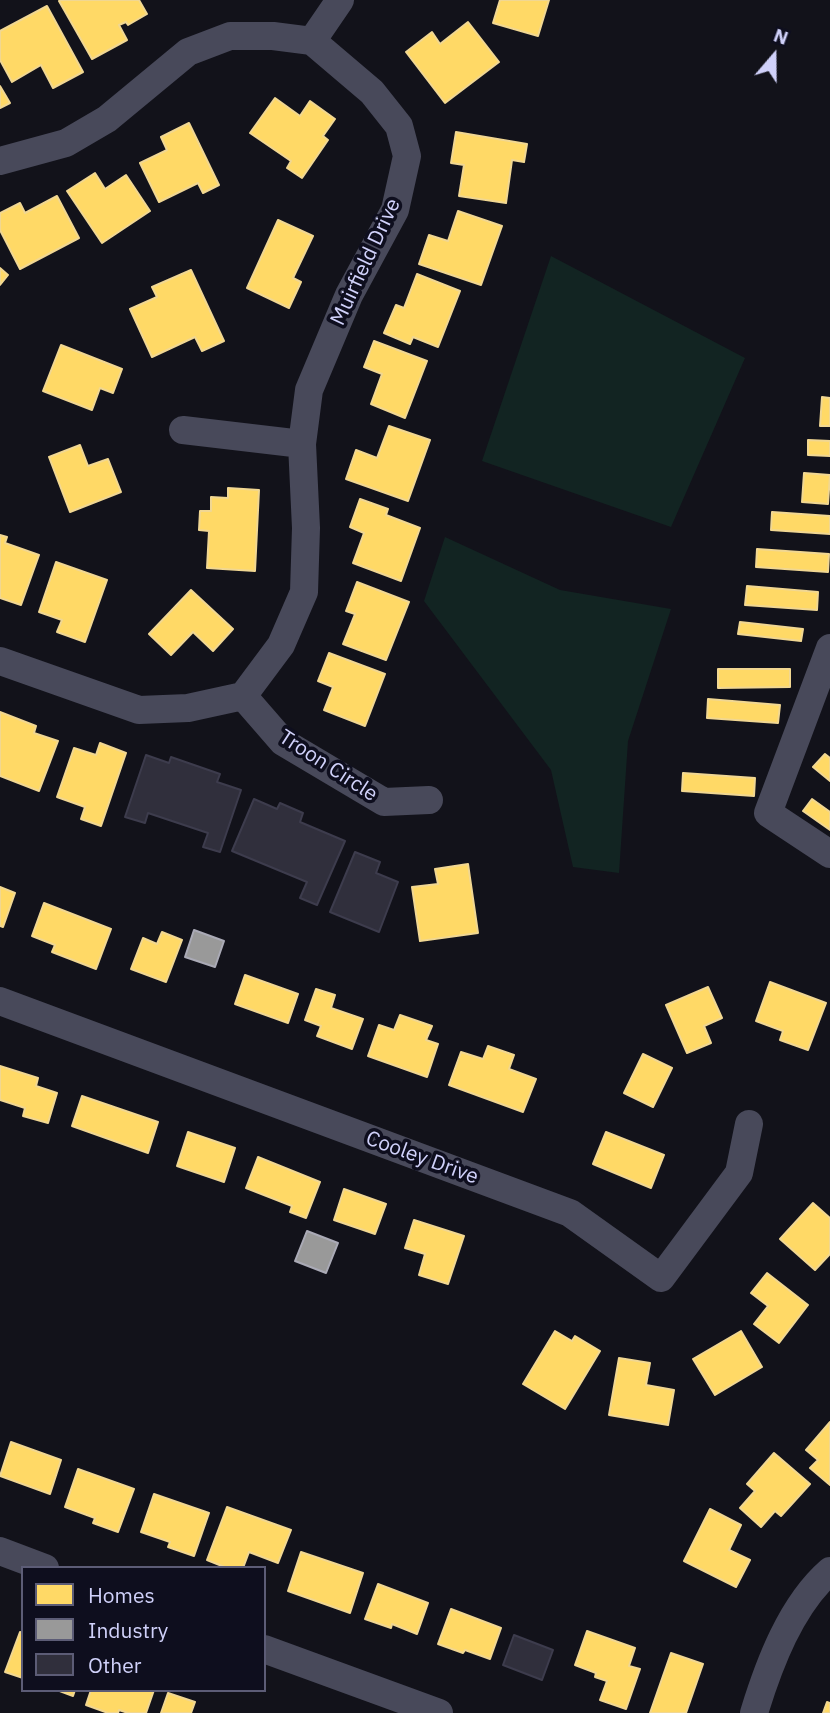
<!DOCTYPE html>
<html>
<head>
<meta charset="utf-8">
<style>
  body { margin:0 }
  #map { position:relative; width:830px; height:1713px; overflow:hidden; background:#12121a; font-family:"IBM Plex Sans",sans-serif }
  canvas { display:block }
  .legend { position:absolute; left:21px; top:1566px; width:245px; height:126px; box-sizing:border-box; background:#0e0e1e; border:2px solid #5c5c76; margin:0; padding:9px 12px; list-style:none; font-size:21px; color:#d0d1fa }
  .legend li { display:flex; align-items:center; gap:14px; height:35px }
  .legend b { width:35px; border:2px solid #5c5c76 }
  .north { position:absolute; left:739px; top:21px; width:70px; height:70px; -webkit-text-stroke:5px #0e0e1e; paint-order:stroke; rotate:20deg; font-size:19px; font-weight:700; line-height:28px; text-align:center; color:#d0d1fa }
  .north::after { content:''; display:block; margin:auto; width:24px; height:32px; background:#d0d1fa; clip-path:polygon(50% 0,100% 100%,50% 72%,0 100%) }
</style>
</head>
<body>
<div id="map">
<canvas width="830" height="1713"></canvas>
<ul class="legend">
<li><b style="height:19px;background:#ffd966"></b>Homes</li>
<li><b style="height:19px;background:#999"></b>Industry</li>
<li><b style="height:19px;background:#302f3c"></b>Other</li>
</ul>
<div class="north">N</div>
</div>
<script>
const c = document.querySelector('canvas').getContext('2d');
c.lineJoin = 'round';
function fill(path, color) {
  c.fillStyle = color;
  c.fill(path, 'evenodd');
}
function strokePath(path, color, width, dash) {
  c.strokeStyle = color;
  c.lineWidth = width;
  c.lineCap = dash ? 'butt' : 'round';
  c.setLineDash(dash || []);
  c.stroke(path);
}
function label(font, color, halo, rows, align = 'center') {
  c.font = font + ' "IBM Plex Sans",sans-serif';
  c.lineWidth = 7;
  c.setLineDash([]);
  c.textBaseline = 'middle';
  c.strokeStyle = halo;
  c.fillStyle = color;
  for (const [text, x, y, turn = 0] of rows) {
    c.save();
    c.translate(x, y);
    c.rotate((+turn || 0) * Math.PI / 180);
    c.textAlign = isNaN(turn) ? turn : align;
    if (halo) c.strokeText(text, 0, 0);
    c.fillText(text, 0, 0);
    c.restore();
  }
}
const green = new Path2D(`
  M 551,256 L 745,358 L 671,527 L 482,461 Z
  M 445,537 L 560,590 L 671,609 L 628,741 L 619,873 L 573,867 L 551,770 L 424,601 Z`);
const homes = new Path2D(`
  M 61,0 L 139,0 L 147,14 L 128,25 L 126,22 L 119,25 L 127,40 L 92,59 L 59,1 Z
  M 500,0 L 549,0 L 538,36 L 493,23 Z
  M 47,6 L 83,72 L 53,88 L 41,65 L 12,82 L 0,60 L 0,31 Z
  M 468,22 L 499,62 L 445,103 L 406,52 L 432,32 L 440,44 Z
  M 0,86 L 10,103 L 0,108 Z
  M 275,98 L 300,116 L 310,101 L 335,119 L 323,136 L 328,140 L 302,178 L 287,168 L 291,161 L 250,133 Z
  M 189,123 L 219,185 L 203,193 L 198,183 L 159,202 L 140,163 L 167,150 L 161,137 Z
  M 456,132 L 527,144 L 524,162 L 512,160 L 506,203 L 459,196 L 464,165 L 451,163 Z
  M 95,173 L 105,189 L 126,175 L 150,211 L 102,243 L 67,191 Z
  M 57,196 L 79,238 L 20,269 L 0,230 L 0,213 L 20,203 L 25,213 Z
  M 458,211 L 502,226 L 481,285 L 419,264 L 429,235 L 448,241 Z
  M 278,220 L 313,236 L 293,278 L 301,282 L 289,308 L 247,288 Z
  M 0,268 L 8,275 L 0,285 Z
  M 191,270 L 224,341 L 202,351 L 195,337 L 152,357 L 130,309 L 157,297 L 152,287 Z
  M 417,274 L 460,291 L 438,347 L 413,337 L 410,344 L 384,333 L 396,305 L 404,308 Z
  M 374,341 L 427,361 L 405,418 L 371,404 L 382,374 L 364,367 Z
  M 61,345 L 122,369 L 113,393 L 100,388 L 92,410 L 43,391 Z
  M 822,397 L 830,398 L 830,426 L 820,426 Z
  M 389,426 L 430,440 L 408,501 L 346,479 L 356,450 L 377,458 Z
  M 808,440 L 830,441 L 830,456 L 808,455 Z
  M 80,445 L 88,466 L 108,459 L 121,492 L 70,512 L 49,457 Z
  M 804,473 L 830,475 L 828,504 L 802,502 Z
  M 228,488 L 259,490 L 255,571 L 207,568 L 209,531 L 199,530 L 200,511 L 211,511 L 211,497 L 228,498 Z
  M 360,499 L 388,509 L 386,515 L 420,528 L 401,581 L 353,563 L 364,533 L 350,527 Z
  M 772,512 L 830,516 L 830,534 L 771,530 Z
  M 0,535 L 7,537 L 5,543 L 39,555 L 21,605 L 0,598 Z
  M 757,549 L 829,554 L 828,572 L 756,567 Z
  M 56,562 L 107,580 L 85,642 L 57,632 L 62,620 L 39,612 Z
  M 357,582 L 409,602 L 386,660 L 343,644 L 355,614 L 346,611 Z
  M 747,586 L 818,592 L 817,610 L 745,605 Z
  M 191,590 L 233,629 L 213,651 L 193,632 L 171,655 L 149,634 Z
  M 740,622 L 803,629 L 801,641 L 738,634 Z
  M 329,653 L 385,674 L 365,726 L 324,710 L 333,687 L 318,681 Z
  M 718,669 L 790,669 L 790,687 L 718,688 Z
  M 708,699 L 780,705 L 778,723 L 707,718 Z
  M 0,712 L 36,726 L 34,733 L 58,741 L 39,791 L 0,776 Z
  M 100,743 L 126,753 L 101,826 L 81,819 L 85,807 L 57,797 L 74,748 L 96,755 Z
  M 825,754 L 830,758 L 830,781 L 813,767 Z
  M 683,773 L 755,778 L 754,796 L 682,791 Z
  M 812,799 L 830,812 L 830,830 L 803,811 Z
  M 468,864 L 478,933 L 420,941 L 412,887 L 438,884 L 435,869 Z
  M 0,887 L 15,893 L 3,927 L 0,926 Z
  M 44,903 L 111,929 L 96,969 L 52,952 L 55,945 L 32,936 Z
  M 162,932 L 182,940 L 166,982 L 131,969 L 143,938 L 157,944 Z
  M 245,975 L 298,994 L 288,1023 L 235,1004 Z
  M 770,982 L 826,1003 L 808,1050 L 780,1040 L 783,1031 L 756,1021 Z
  M 708,987 L 722,1018 L 704,1026 L 711,1043 L 687,1053 L 666,1005 Z
  M 316,989 L 335,995 L 331,1008 L 363,1019 L 352,1049 L 317,1036 L 321,1026 L 305,1020 Z
  M 400,1015 L 432,1026 L 426,1040 L 438,1044 L 427,1077 L 368,1056 L 379,1025 L 394,1030 Z
  M 488,1046 L 514,1055 L 509,1069 L 536,1079 L 523,1112 L 449,1085 L 461,1052 L 483,1059 Z
  M 643,1054 L 672,1068 L 653,1107 L 624,1093 Z
  M 0,1066 L 38,1078 L 36,1086 L 57,1093 L 48,1123 L 23,1116 L 25,1108 L 0,1100 Z
  M 82,1096 L 158,1122 L 148,1153 L 72,1126 Z
  M 188,1132 L 235,1148 L 224,1182 L 177,1166 Z
  M 606,1132 L 664,1155 L 651,1188 L 593,1164 Z
  M 258,1157 L 320,1182 L 306,1218 L 290,1212 L 292,1206 L 246,1188 Z
  M 344,1189 L 386,1204 L 375,1234 L 334,1220 Z
  M 813,1203 L 830,1218 L 830,1254 L 815,1270 L 780,1239 Z
  M 414,1220 L 464,1236 L 448,1284 L 419,1275 L 425,1254 L 405,1248 Z
  M 767,1273 L 808,1305 L 779,1343 L 754,1324 L 768,1306 L 751,1293 Z
  M 555,1331 L 572,1341 L 575,1336 L 600,1351 L 565,1409 L 523,1384 Z
  M 741,1331 L 762,1367 L 715,1395 L 693,1359 Z
  M 619,1358 L 650,1363 L 646,1385 L 674,1390 L 668,1425 L 609,1415 Z
  M 830,1422 L 830,1485 L 810,1468 L 818,1460 L 806,1450 Z
  M 11,1442 L 61,1460 L 50,1494 L 0,1476 Z
  M 774,1453 L 810,1484 L 781,1516 L 775,1511 L 761,1527 L 740,1508 L 755,1491 L 747,1484 Z
  M 78,1469 L 134,1489 L 118,1532 L 93,1523 L 95,1518 L 65,1507 Z
  M 154,1494 L 209,1513 L 194,1556 L 168,1547 L 170,1542 L 141,1532 Z
  M 227,1507 L 291,1530 L 278,1563 L 249,1552 L 243,1568 L 227,1568 L 207,1560 Z
  M 710,1509 L 741,1525 L 729,1550 L 750,1560 L 736,1587 L 684,1561 Z
  M 301,1552 L 363,1573 L 350,1613 L 288,1591 Z
  M 378,1584 L 428,1603 L 417,1634 L 392,1624 L 391,1628 L 365,1619 Z
  M 451,1609 L 501,1628 L 490,1659 L 465,1650 L 463,1653 L 438,1644 Z
  M 587,1631 L 635,1648 L 629,1666 L 640,1669 L 626,1709 L 600,1700 L 607,1681 L 595,1677 L 596,1673 L 575,1665 Z
  M 20,1632 L 23,1633 L 23,1678 L 5,1672 Z
  M 671,1653 L 703,1664 L 686,1713 L 650,1713 Z
  M 57,1690 L 75,1690 L 73,1696 Z
  M 91,1690 L 154,1690 L 146,1713 L 128,1713 L 119,1710 L 118,1713 L 108,1713 L 86,1705 Z
  M 168,1693 L 195,1702 L 191,1713 L 161,1713 Z
  M 827,1702 L 830,1703 L 830,1713 L 823,1713 Z`);
const industry = new Path2D(`
  M 194,930 L 224,941 L 215,967 L 185,957 Z
  M 307,1231 L 338,1243 L 326,1273 L 295,1261 Z`);
const building = new Path2D(`
  M 146,755 L 169,763 L 171,757 L 220,774 L 217,782 L 241,790 L 220,852 L 203,847 L 208,833 L 148,813 L 145,823 L 125,817 Z
  M 254,799 L 277,809 L 280,803 L 303,813 L 300,822 L 345,841 L 317,905 L 300,898 L 307,882 L 232,851 Z
  M 355,852 L 380,862 L 376,873 L 398,882 L 379,932 L 330,912 Z
  M 514,1635 L 553,1650 L 542,1680 L 503,1665 Z`);
const minor = new Path2D(`
  M 312,41 L 340,0
  M 0,161 L 66,143 L 107,119 L 188,52 L 230,36 L 273,36 L 312,41 L 372,92 L 399,126 L 407,156 L 395,210 L 349,295 L 309,390 L 302,444 L 306,528 L 304,592 L 281,645 L 243,696 L 188,708 L 139,710 L 0,661
  M 183,430 L 302,444
  M 830,648 L 768,813 L 830,854
  M 243,696 L 283,742 L 384,802 L 429,800
  M 0,1001 L 570,1213 L 661,1278 L 739,1173 L 749,1124
  M 0,1551 L 45,1568
  M 264,1649 L 439,1713
  M 754,1713 C 769,1664 791,1605 830,1571`);
const streetNames = [
  ["Muirfield Drive",366,262,-65],
  ["Troon Circle",328,766,33],
  ["Cooley Drive",422,1158,20]
];
fill(green, '#122422');
fill(homes, '#ffd966');
strokePath(homes, '#f1d792', 2);
fill(industry, '#999');
strokePath(industry, '#aaaab6', 2);
fill(building, '#302f3c');
strokePath(building, '#3d3c4d', 2);
strokePath(minor, '#48495a', 28);
label('21px', '#d0d1fa', '#0e0e1e', streetNames);
</script>
</body>
</html>
